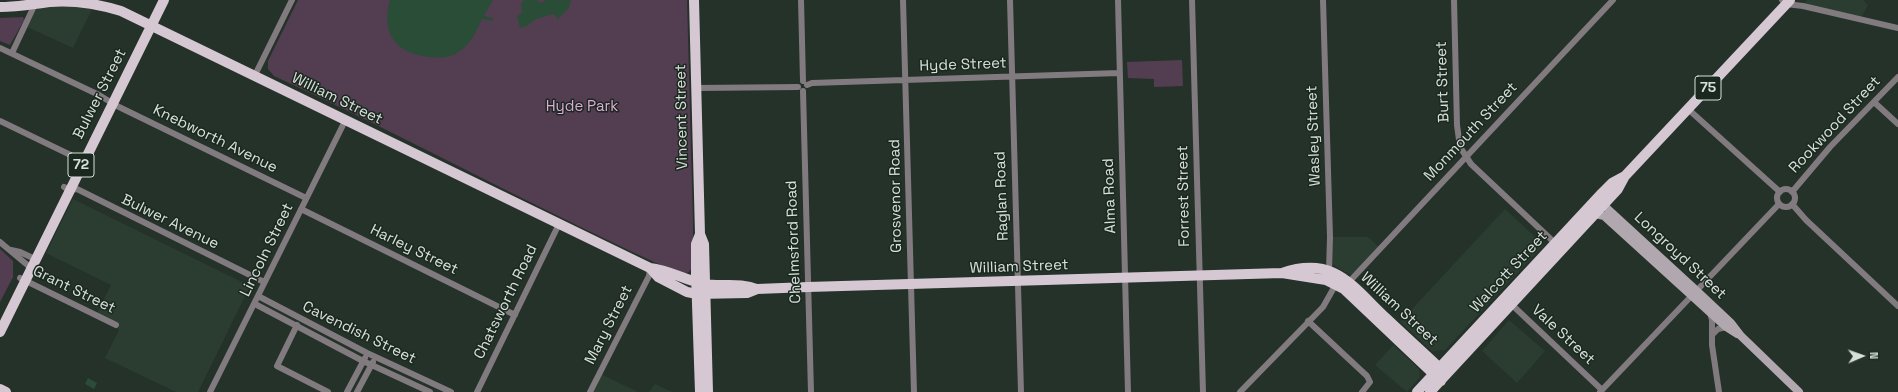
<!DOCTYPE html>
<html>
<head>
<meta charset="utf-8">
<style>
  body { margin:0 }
  #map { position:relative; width:1898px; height:392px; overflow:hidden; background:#253229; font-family:"Space Grotesk",sans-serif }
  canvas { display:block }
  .north { position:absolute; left:1842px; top:336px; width:40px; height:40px; -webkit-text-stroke:3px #1b281f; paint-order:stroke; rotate:88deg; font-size:11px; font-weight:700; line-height:16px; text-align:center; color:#d7e0da }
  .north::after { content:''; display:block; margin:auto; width:14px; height:18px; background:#d7e0da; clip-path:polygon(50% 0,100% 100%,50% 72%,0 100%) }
</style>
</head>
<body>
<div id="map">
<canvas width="1898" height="392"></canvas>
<div class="north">N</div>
</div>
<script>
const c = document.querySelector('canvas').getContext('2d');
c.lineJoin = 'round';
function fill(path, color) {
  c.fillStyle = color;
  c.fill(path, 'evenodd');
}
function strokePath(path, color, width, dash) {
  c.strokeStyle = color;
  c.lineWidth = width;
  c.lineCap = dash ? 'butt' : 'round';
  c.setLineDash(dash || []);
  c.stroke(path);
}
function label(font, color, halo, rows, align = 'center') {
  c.font = font + ' "Space Grotesk",sans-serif';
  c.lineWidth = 3;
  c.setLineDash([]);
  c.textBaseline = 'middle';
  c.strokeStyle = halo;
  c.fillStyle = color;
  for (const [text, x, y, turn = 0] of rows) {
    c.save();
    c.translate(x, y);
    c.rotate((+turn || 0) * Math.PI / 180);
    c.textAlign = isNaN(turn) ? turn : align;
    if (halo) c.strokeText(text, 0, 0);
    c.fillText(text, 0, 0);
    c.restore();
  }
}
const built = new Path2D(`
  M 1807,0 L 1863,0 L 1868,5 L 1861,18 L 1803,6 Z
  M 95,3 L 73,48 L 25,26 L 35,4 Z
  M 73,199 L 250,286 L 198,392 L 176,392 L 105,358 L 119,330 L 116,325 L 96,315 L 111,285 L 46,253 Z
  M 1505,209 L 1544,245 L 1445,350 L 1432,351 L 1400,322 Z
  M 1330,237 L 1368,237 L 1380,248 L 1354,277 L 1330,263 Z
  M 1509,320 L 1545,351 L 1517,383 L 1482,351 Z
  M 1393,345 L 1419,369 L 1420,377 L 1407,392 L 1375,365 Z
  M 599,373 L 638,392 L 590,392 Z
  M 655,384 L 672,392 L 649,392 Z`);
const green = new Path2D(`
  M 298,0 L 687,0 L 693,223 L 693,263 L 690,271 L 685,274 L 680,274 C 543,212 411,139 274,76 L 268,69 L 268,61 Z
  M 23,17 L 24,20 L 10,45 L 0,41 L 0,18 Z
  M 1182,60 L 1183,86 L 1154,87 L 1154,79 L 1128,78 L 1127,62 Z
  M 0,249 L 13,261 L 13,277 L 0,302 Z`);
const water = new Path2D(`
  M 390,0 L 493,0 L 484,16 L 493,18 L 492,21 L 482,19 C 476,32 470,46 457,53 C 450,58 438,58 430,57 C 395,54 381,33 390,0 Z
  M 524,0 L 536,0 L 542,3 L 546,0 L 571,0 L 569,8 L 558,19 L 554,14 L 536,19 L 527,26 L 520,28 L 517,16 L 522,13 L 521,3 Z
  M 88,378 L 97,383 L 94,389 L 85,384 Z`);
const street = new Path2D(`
  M 801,0 L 803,81
  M 903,0 L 914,392
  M 1010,0 L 1021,392
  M 1118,0 L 1128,392
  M 1192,0 L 1203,392
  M 1323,0 L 1330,237 L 1329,271
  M 1454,0 L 1457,125 L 1460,147 L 1471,164 L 1556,244
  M 1782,0 L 1786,4 L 1803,6 L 1898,28
  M 0,48 L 99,95 L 117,106 L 306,198
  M 12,53 L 35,4
  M 255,75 L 292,0
  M 807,85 L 812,83 L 1119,73
  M 697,88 L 798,87
  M 803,91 L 811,392
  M 1874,102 L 1898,124
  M 1688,109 L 1780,192
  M 0,121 L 83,161
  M 64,187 L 70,190 L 77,189 L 264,282
  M1777 198a9 9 0 1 1 18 0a9 9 0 1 1-18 0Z
  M 1792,192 L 1830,147 L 1898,77
  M 1792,204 L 1806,220 L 1898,306
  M 301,209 L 515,315
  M 0,242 L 31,268
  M 11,250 L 20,252 L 35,259
  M 20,278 L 116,325
  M 1349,282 L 1613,0
  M 258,296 L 367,353 L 451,392
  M 1510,303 L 1602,390
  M 255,304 L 363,361 L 430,392
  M 1710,313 L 1712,320 L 1712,345 L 1719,392
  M 1308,321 L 1367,376 L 1370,382 L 1362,392
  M 297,325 L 277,366 L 328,392
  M 1712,335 L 1718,329 L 1726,327
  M 210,392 L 346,119
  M 347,392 L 365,358
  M 357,392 L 373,362
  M 477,392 L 559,224
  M 590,392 L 649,276 L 650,268
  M 1240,392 L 1323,307 L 1336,284
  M 1600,392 L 1779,204`);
const secondary = new Path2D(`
  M 1599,201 L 1697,291 L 1731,323 L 1741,336 L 1799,392
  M 1596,214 L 1604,216 L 1726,327 L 1737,334`);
const primary = new Path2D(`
  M 694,0 L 700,234 L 696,244 L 696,274 L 700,392
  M 0,7 C 17,7 33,4 50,2 C 75,0 98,4 121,11 L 650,268 L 658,277 L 687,292 L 697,294 L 747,293 L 757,289 L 808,287 L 1282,273 L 1326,280 L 1344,289 L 1441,381
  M 700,234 L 704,244 L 708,392
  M 650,268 C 669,270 685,280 704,284 C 722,287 740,282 757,289
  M 1282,273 C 1334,255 1352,286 1386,318 C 1405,336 1425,354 1444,372
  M 0,332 L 164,0
  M 0,389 L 6,392
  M 1417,392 L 1602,193 L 1612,183 L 1625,176
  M 1430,392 L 1618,189 L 1625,176 L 1790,0`);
const shields = [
  [1708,88,26],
  [81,165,26]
];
const shieldNames = [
  ["75",1708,88],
  ["72",81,165]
];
const streetNames = [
  ["Hyde Street",963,65,-2],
  ["Burt Street",1443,82,-92],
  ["Bulwer Street",100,94,-63],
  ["William Street",337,99,26],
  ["Vincent Street",682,117,-91],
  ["Rookwood Street",1835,125,-47],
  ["Monmouth Street",1471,132,-47],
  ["Wasley Street",1314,136,-92],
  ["Knebworth Avenue",215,139,26],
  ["Grosvenor Road",896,196,-91],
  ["Raglan Road",1002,196,-92],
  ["Alma Road",1110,196,-92],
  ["Forrest Street",1184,196,-91],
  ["Bulwer Avenue",170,222,26],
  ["Chelmsford Road",794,242,-92],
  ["Lincoln Street",267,250,-64],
  ["Harley Street",414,250,26],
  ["Longroyd Street",1680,256,43],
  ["William Street",1019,267,-2],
  ["Walcott Street",1509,272,-47],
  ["Grant Street",74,290,26],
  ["Chatsworth Road",506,302,-64],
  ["William Street",1399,309,43],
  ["Mary Street",609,325,-63],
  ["Cavendish Street",359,333,26],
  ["Vale Street",1563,335,43]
];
const parkNames = [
  ["Hyde Park",582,107]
];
fill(built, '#2a3d30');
fill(green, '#533d51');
fill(water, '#2a4d37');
strokePath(street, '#817b80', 6);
strokePath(secondary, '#b0a7af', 8);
strokePath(primary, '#d5c8d3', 10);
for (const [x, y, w] of shields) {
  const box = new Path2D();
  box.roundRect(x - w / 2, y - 12, w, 24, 3);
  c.fillStyle = '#1b281f';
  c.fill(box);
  strokePath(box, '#d7e0da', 1);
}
label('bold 14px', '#d7e0da', null, shieldNames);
label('15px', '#d7e0da', '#1b281f', streetNames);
label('15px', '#deaad9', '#1b281f', parkNames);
</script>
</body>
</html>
